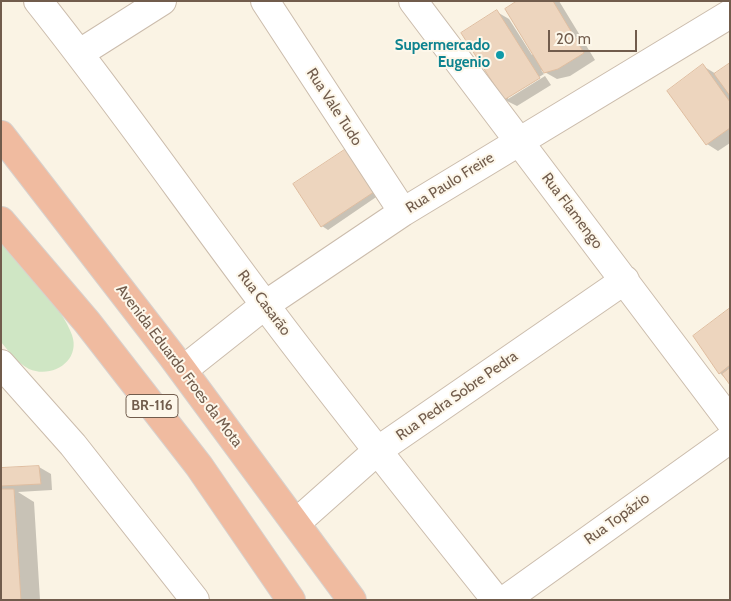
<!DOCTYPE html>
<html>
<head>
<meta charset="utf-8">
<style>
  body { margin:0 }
  #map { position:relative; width:731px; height:601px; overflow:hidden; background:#faf3e4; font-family:Cabin,sans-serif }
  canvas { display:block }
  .frame { position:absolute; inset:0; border:2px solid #715c4c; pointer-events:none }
  .scale { position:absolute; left:548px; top:30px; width:89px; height:22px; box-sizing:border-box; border:2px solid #715c4c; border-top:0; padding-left:6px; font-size:15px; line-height:18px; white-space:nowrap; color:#715c4c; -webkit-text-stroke:4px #fdf7ea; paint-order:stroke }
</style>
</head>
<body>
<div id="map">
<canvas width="731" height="601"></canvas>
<div class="frame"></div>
<div class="scale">20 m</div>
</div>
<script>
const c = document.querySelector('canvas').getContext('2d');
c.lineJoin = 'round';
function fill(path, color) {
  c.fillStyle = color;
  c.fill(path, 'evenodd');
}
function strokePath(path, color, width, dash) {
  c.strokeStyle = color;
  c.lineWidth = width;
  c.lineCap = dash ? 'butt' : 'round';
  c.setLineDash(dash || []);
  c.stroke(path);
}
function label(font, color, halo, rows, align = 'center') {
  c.font = font + ' Cabin,sans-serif';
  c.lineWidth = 4;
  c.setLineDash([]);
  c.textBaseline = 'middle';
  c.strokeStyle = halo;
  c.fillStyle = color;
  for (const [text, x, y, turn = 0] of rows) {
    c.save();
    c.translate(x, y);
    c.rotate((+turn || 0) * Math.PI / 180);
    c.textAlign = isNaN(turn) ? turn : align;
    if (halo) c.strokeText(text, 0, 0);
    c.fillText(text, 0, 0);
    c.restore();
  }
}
const green = new Path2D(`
  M 1,238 C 20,262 63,308 72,335 C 81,361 52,379 29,369 C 18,363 9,352 1,342 Z`);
const shadow = new Path2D(`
  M 520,1 L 559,1 L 595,60 L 570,76 L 557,79 L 541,70 L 544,74 L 508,96 L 508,99 L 545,76 L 551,85 L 517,106 L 505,100 L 497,12 L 509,19 L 532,55 L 534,54 Z
  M 730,64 L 730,143 L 718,151 L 707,144 L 703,66 L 716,74 Z
  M 295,185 L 385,191 L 328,230 L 322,226 Z
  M 730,310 L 730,383 L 720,373 Z
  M 39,467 L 51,474 L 52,490 L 18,492 L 34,502 L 40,600 L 1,600 L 1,469 Z`);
const building = new Path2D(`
  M 517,1 L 553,1 L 584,53 L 558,69 L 544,73 L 505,9 Z
  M 497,10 L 540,78 L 504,100 L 461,33 Z
  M 730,63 L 730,96 L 714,74 Z
  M 703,64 L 730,102 L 730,128 L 706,145 L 667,91 Z
  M 352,145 L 380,188 L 321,227 L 293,184 Z
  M 730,308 L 730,365 L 719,374 L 693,336 Z
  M 730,368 L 730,385 L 722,374 Z
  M 39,466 L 41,484 L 1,486 L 1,468 Z
  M 1,489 L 14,489 L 21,600 L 1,600 Z`);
const minor = new Path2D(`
  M 38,1 C 117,100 189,204 265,305 C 340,405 418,502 496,600
  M 265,1 L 403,212
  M 413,1 L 730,421
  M 80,53 L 162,1
  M 1,364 L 73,445 L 195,600
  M 183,370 L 265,305 L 403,212 L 730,14
  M 296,523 L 377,451 L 625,280
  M 505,600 L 730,439`);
const highway = new Path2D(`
  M 1,135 L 172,356 L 352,600
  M 1,221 L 87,322 L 199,466 L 291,600`);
const markers = [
  [500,55,5,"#0f9aa8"]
];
const shields = [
  [152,406,52]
];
const shieldNames = [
  ["BR-116",152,406]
];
const cultureNames = [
  ["Supermercado",490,46],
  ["Eugenio",490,63]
];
const streetNames = [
  ["Rua Vale Tudo",334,107,57],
  ["Rua Paulo Freire",450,183,-32],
  ["Rua Flamengo",572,211,53],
  ["Rua Casarão",264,303,53],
  ["Avenida Eduardo Froes da Mota",179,366,53],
  ["Rua Pedra Sobre Pedra",457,396,-35],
  ["Rua Topázio",617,519,-36]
];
fill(green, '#cfe6c4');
fill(shadow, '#0003');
fill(building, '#edd5be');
strokePath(building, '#dfbda0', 1);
strokePath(minor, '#cbbcac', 30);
strokePath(highway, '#d7d1cd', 30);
strokePath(minor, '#fff', 28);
strokePath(highway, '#f0bba0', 28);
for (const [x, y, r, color] of markers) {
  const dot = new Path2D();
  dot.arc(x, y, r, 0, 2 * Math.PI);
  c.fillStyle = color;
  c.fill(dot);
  strokePath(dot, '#fdf7ea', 2);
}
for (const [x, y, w] of shields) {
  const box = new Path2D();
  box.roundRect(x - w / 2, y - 11.5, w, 23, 4);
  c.fillStyle = '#fdf7ea';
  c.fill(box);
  strokePath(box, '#715c4c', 1);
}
label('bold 14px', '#715c4c', null, shieldNames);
label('bold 15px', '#0d838f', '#fdf7ea', cultureNames, 'right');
label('15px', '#715c4c', '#fdf7ea', streetNames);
</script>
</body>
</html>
